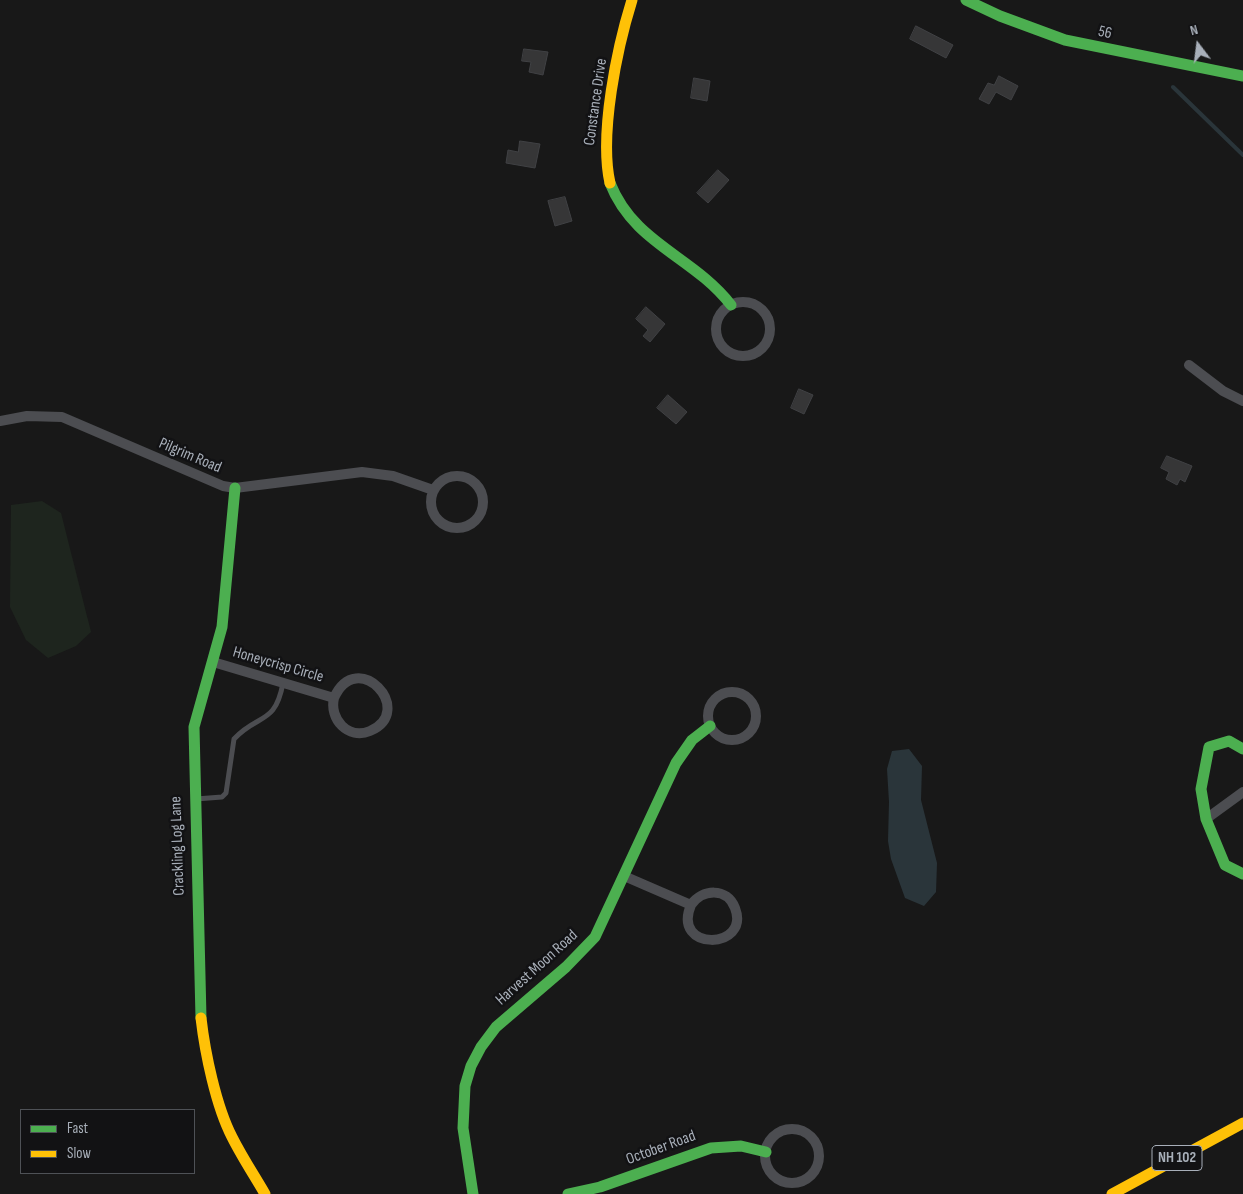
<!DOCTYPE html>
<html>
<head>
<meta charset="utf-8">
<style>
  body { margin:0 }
  #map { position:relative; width:1243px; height:1194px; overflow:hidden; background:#181818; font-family:"Sofia Sans Condensed",sans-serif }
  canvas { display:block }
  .legend { position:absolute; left:20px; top:1109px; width:175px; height:65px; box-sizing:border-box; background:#121214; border:1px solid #4e5156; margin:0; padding:6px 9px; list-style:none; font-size:15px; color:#a8afb9 }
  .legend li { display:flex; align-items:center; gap:10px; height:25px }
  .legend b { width:25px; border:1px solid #4e5156 }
  .north { position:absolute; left:1173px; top:20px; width:50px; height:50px; -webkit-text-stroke:4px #121214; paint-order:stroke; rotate:345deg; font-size:14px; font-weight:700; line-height:20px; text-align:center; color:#a8afb9 }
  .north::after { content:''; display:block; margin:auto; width:18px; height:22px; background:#a8afb9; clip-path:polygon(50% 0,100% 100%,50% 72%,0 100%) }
</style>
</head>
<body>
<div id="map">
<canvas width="1243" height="1194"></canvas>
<ul class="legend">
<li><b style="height:6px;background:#4caf50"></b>Fast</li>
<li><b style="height:6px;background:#ffc107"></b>Slow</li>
</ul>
<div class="north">N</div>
</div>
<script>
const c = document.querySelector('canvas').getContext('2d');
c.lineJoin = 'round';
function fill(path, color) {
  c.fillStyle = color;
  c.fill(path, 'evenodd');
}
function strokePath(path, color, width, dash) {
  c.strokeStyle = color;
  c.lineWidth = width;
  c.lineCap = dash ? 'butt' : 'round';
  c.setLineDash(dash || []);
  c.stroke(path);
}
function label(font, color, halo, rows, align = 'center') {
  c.font = font + ' "Sofia Sans Condensed",sans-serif';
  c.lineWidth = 5;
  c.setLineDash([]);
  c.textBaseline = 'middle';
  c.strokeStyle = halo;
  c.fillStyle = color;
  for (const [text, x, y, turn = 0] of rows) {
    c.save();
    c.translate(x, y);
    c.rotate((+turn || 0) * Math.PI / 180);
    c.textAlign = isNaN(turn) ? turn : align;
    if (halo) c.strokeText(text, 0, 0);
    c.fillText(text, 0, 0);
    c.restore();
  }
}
const green = new Path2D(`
  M 42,501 L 61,513 L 91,632 L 76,646 L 48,658 L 26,640 L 10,607 L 11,505 Z`);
const water = new Path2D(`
  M 909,749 L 922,766 L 921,800 L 937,863 L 936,892 L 924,906 L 905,898 L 891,859 L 888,841 L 889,802 L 887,769 L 892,751 Z`);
const stream = new Path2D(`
  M 1173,87 L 1243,155`);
const building = new Path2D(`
  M 916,26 L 953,45 L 946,58 L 910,39 Z
  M 524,49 L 548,52 L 543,75 L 529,72 L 531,62 L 522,61 Z
  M 999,76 L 1018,86 L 1011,100 L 996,92 L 989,104 L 979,99 L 988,83 L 994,85 Z
  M 694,78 L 710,81 L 707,101 L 691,98 Z
  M 520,141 L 540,144 L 535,168 L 506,163 L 508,150 L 518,152 Z
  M 718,170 L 729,180 L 708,203 L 697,193 Z
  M 565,197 L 572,221 L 555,226 L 548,201 Z
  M 646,307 L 665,324 L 650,342 L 643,336 L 648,330 L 636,319 Z
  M 799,389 L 813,395 L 804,414 L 791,408 Z
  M 668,395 L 687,412 L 676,424 L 657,408 Z
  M 1167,456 L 1192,466 L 1185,482 L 1180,479 L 1177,485 L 1166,479 L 1169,472 L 1161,468 Z`);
const lane = new Path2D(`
  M 196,799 L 222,797 L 226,793 L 234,739 C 258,713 275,726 283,683`);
const street = new Path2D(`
  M716 329a27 27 0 1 1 54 0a27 27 0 1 1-54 0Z
  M 1189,365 L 1223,391 L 1243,401
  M 0,421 L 27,416 L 62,417 L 223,486 L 235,488 L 362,472 L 393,476 L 433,490
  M431 502a26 26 0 1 1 52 0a26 26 0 1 1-52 0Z
  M 213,662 L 334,698 C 357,646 417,711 370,731 C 348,740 329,719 334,698
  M708 716a24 24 0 1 1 48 0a24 24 0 1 1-48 0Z
  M 1206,819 L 1243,792
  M 624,876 L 691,905 C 702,889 727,887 735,908 C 751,950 671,952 691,905
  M765 1156a27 27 0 1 1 54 0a27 27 0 1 1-54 0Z`);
const fast = new Path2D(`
  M 966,0 L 1000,16 L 1065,40 L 1243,76
  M 610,183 C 634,244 693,256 731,305
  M 1243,749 L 1229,741 L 1209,747 L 1201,789 L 1206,819 L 1225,865 L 1243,874
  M 201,1018 L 194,727 L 222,627 L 235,488
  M 473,1194 L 463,1128 L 465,1086 L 471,1066 L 481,1047 L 496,1027 L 566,967 L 595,937 L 676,763 L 692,740 L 710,726
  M 568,1194 L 600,1187 L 711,1148 L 741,1146 L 766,1152`);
const slow = new Path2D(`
  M 610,183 C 599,134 617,48 632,0
  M 201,1018 C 205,1053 216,1106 232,1137 C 242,1157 254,1175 265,1194
  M 1112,1194 L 1243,1123`);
const shields = [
  [1177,1158,50]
];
const shieldNames = [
  ["NH 102",1177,1158]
];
const streetNames = [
  ["56",1105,33,13],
  ["Constance Drive",596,102,-82],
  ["Pilgrim Road",190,456,23],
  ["Honeycrisp Circle",278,665,16],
  ["Crackling Log Lane",178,846,-92],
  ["Harvest Moon Road",537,968,-42],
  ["October Road",661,1148,-20]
];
fill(green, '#1e251e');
fill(water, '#2a353a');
strokePath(stream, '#2a353a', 4);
fill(building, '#363637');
strokePath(building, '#404144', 1);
strokePath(lane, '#4c4d51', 5);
strokePath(street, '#4c4d51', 10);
strokePath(fast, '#4caf50', 11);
strokePath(slow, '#ffc107', 11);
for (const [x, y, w] of shields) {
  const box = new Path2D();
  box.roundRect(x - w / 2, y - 12.5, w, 25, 4);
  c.fillStyle = '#121214';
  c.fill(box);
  strokePath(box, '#a8afb9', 1);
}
label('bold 15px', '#a8afb9', null, shieldNames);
label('16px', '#a8afb9', '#121214', streetNames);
</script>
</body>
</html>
